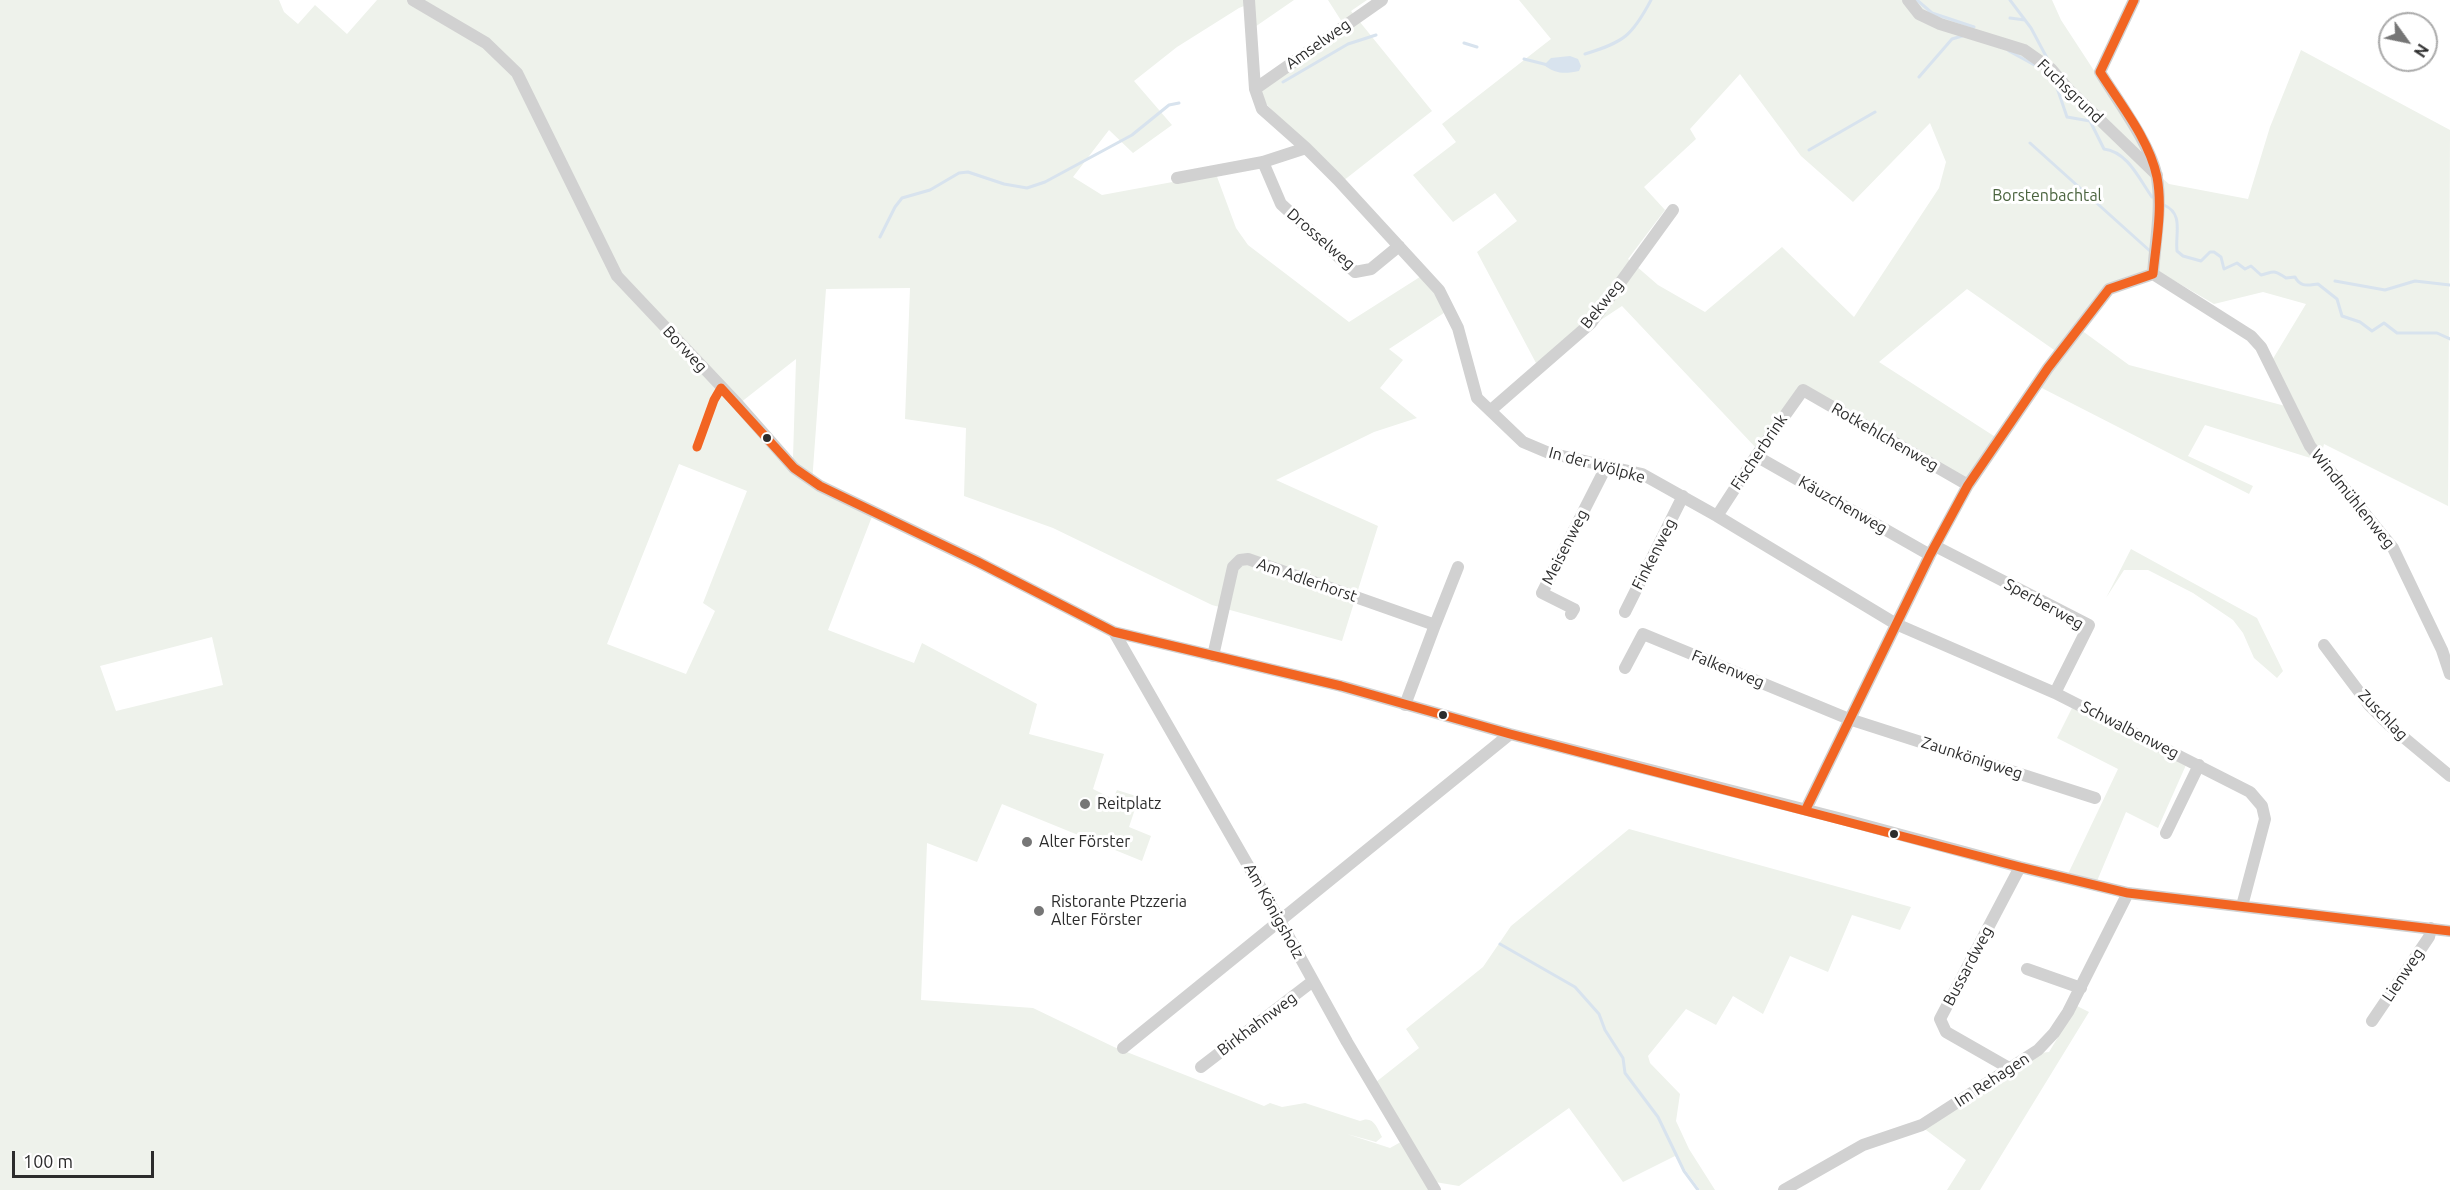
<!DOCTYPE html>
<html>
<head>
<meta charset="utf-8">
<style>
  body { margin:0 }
  #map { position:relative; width:2450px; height:1190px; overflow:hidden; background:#fff; font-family:Ubuntu,sans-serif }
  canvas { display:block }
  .north { position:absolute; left:2378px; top:12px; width:60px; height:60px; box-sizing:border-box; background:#fff; border:2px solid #ababab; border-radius:50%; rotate:123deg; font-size:16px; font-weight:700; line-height:24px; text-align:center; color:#2c2c2c }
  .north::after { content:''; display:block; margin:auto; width:21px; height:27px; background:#767676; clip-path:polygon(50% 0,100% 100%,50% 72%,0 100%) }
  .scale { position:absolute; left:12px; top:1151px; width:142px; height:27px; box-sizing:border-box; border:3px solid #2c2c2c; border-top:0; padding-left:8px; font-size:18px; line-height:21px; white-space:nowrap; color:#2c2c2c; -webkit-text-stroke:4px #fff; paint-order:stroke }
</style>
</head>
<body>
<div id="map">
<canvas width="2450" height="1190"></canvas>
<div class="north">N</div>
<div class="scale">100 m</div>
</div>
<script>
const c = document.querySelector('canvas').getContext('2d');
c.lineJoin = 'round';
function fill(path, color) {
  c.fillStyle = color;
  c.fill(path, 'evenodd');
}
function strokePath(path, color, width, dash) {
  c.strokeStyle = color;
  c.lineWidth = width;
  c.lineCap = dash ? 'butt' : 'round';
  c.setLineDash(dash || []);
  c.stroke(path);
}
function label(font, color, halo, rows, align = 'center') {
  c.font = font + ' Ubuntu,sans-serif';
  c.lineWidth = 6;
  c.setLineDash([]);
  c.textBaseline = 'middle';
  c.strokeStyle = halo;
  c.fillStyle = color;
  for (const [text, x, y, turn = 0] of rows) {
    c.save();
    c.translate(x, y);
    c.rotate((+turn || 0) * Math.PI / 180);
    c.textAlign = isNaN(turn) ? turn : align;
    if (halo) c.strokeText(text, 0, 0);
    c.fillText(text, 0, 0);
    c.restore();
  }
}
const green = new Path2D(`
  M 0,0 L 279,0 L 284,12 L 298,24 L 315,5 L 347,34 L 377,0 L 1294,0 L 1249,31 L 1249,4 L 1239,8 L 1177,47 L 1134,81 L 1172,125 L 1133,153 L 1109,130 L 1073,177 L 1102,195 L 1216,174 L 1236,228 L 1248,245 L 1349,322 L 1423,275 L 1447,311 L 1389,349 L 1403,360 L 1380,388 L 1417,418 L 1374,432 L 1276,480 L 1378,526 L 1342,641 L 1212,605 L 1053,528 L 964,496 L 966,428 L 905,419 L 910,288 L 826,289 L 812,483 L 873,514 L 828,630 L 914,663 L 922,643 L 1037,704 L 1029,734 L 1104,754 L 1093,789 L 1113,799 L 1117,790 L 1139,797 L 1129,827 L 1151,836 L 1142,861 L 1002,804 L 977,862 L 927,843 L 921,1000 L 1033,1008 L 1114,1047 L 1264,1106 L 1270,1103 L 1282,1107 L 1305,1103 L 1360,1121 C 1373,1115 1377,1127 1382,1137 L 1376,1142 L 1347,1134 L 1390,1148 L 1408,1138 L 1376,1082 L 1419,1048 L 1406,1029 L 1483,967 L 1511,926 L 1629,829 L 1911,907 L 1900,930 L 1852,915 L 1828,972 L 1790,956 L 1763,1014 L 1733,996 L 1716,1025 L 1686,1009 L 1648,1056 L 1650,1063 L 1680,1094 L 1676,1121 L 1689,1149 L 1715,1190 L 1700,1190 L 1675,1156 L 1623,1182 L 1569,1108 L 1459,1186 L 1435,1182 L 1439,1190 L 0,1190 ZM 796,359 L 796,360 L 793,458 L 740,403 ZM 679,464 L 747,491 L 703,603 L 715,611 L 686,674 L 607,644 ZM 212,637 L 223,685 L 116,711 L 100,666 Z
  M 1328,0 L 1367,0 L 1351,11 L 1432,111 L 1343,181 L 1250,88 L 1342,22 Z
  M 1519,0 L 2052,0 L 2061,20 L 2138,138 L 2154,171 L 2169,184 L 2248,199 L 2270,127 L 2301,50 L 2450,130 L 2448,506 L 2324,444 L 2320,461 L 2205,425 L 2188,456 L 2253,486 L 2249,494 L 2034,384 L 2057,352 L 1967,289 L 1879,362 L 1997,438 L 1968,479 L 1804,387 L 1757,449 L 1622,306 L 1536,363 L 1477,252 L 1517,221 L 1495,193 L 1453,222 L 1413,175 L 1456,142 L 1442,124 L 1551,39 ZM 1740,74 L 1801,156 L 1853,202 L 1930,123 L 1946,162 L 1939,188 L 1854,317 L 1782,247 L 1705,312 L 1658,285 L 1628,259 L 1665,210 L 1644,187 L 1696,139 L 1690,129 ZM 2156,270 L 2214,304 L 2263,292 L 2306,304 L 2271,362 L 2293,408 L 2129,365 L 2077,327 L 2107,285 Z
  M 2131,549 L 2257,618 L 2283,671 L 2277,678 L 2254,658 L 2243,633 L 2233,620 L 2193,593 L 2148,570 L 2124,570 L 2106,598 Z
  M 2072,708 L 2186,765 L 2158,828 L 2126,812 L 2097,881 L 2068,874 L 2118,769 L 2057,738 Z
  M 2077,1006 L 2089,1012 L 1980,1190 L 1947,1190 L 1966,1160 L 1918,1124 L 2040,1053 L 2049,1052 Z`);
const water = new Path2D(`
  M 1570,56 L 1578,59 L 1581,66 L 1579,71 C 1565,74 1555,74 1544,65 L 1551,58 Z`);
const stream = new Path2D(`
  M 1917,0 L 1932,13 L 1974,27
  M 2010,0 L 2031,28 L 2047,58
  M 2010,18 L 2025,20
  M 1464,43 L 1477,47
  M 2009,51 L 2040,68
  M 1585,54 C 1624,42 1632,36 1651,0
  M 1524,59 L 1548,65
  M 1919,77 L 1952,39 L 1962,36
  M 2054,79 L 2067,117 L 2090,121 L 2104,149 C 2128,152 2139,179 2152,197
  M 1283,82 L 1348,44 L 1376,35
  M 2030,143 L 2150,251
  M 1809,150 L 1875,112
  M 2164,205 C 2184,214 2175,233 2177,251 L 2183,256 L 2201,261 L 2210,252 L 2214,252 L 2221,257 L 2224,269 L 2237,263 L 2245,269 L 2251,266 L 2261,275 C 2274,272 2273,269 2286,278 L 2295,277 C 2301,288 2308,285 2318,284 L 2337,299 L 2342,316 L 2360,322 L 2372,331 L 2384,323 L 2397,333 L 2437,333 L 2450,339
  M 880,237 L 895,207 L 902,198 L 930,190 L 959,173 L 968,172 L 1004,184 L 1027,188 L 1045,182 L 1132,135 L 1169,105 L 1179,103
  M 2335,281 L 2385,290 L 2415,281 L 2450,285
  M 1500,944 L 1575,987 L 1599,1014 L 1605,1030 L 1623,1058 L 1625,1073 L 1658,1117 L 1684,1171 L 1698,1190`);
const street = new Path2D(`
  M 413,0 L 486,43 L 517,73 L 617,276 L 735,401 L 794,468 L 820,486 L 978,562 L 1114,632 L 1341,686 L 1510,734 L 1842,819 L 2020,867 L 2128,893 L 2450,931
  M 1249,0 L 1255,89 L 1262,109 L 1306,148 L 1338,180 L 1439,290 L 1458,328 L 1477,398 L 1523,442 L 1549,453 L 1642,474 L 1717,516 L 1896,624 L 2055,693 L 2250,792 L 2262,806 L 2265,819 L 2242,906
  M 1908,0 L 1919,14 L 1940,24 L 2024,50 L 2051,69 L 2068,89 L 2157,175
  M 2134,0 L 2100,72 C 2117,100 2152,146 2157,178 C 2162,208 2155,243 2153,274
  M 1255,89 L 1382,0
  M 1263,162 L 1281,204 L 1355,272 L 1371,269 L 1399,246
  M 1177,178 L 1263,162 L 1306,148
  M 2153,274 L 2251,336 L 2261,347 L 2310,446 L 2393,548 L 2442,650 L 2450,674
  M 1491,410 L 1591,323 L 1673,210
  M 1756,456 L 1930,555
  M 1717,516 L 1756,456 L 1803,390 L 1968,485
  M 1935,546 L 2089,625 L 2055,693
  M 1625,612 L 1683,496
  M 1571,614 L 1574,609 L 1542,593 L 1607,465
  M 1435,625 L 1458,567
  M 1114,632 L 1280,921 L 1347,1042 L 1435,1190
  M 2324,645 L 2369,705 L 2390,726 L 2450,776
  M 1213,656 L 1233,567 L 1240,560 L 1248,559 L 1435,625 L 1405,705
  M 1625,668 L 1643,634 L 1849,719 L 2095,798
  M 1806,809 L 1930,555 L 1968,485 L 2048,368 L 2109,289 L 2153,274
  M 2166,833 L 2199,765
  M 2027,969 L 2081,988
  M 2372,1021 L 2429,937 L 2431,928
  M 1123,1048 L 1510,734
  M 1201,1067 L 1313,981
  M 2009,1068 L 1946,1032 L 1940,1019 L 2020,867
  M 1784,1190 L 1863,1145 L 1922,1125 L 2038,1050 L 2054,1033 L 2068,1012 L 2128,893`);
const bus1 = new Path2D(`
  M 697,447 L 714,400 L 721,388 L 794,468 L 820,486 L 978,562 L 1114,632 L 1341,686 L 1510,734 L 2020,867 L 2128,893 L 2450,931
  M 1806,809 L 1930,555 L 1968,485 L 2048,368 L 2109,289 L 2153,274 C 2156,243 2163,209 2157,177 C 2149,139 2121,105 2100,72 L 2134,0`);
const markers = [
  [767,438,5,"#2c2c2c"],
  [1443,715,5,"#2c2c2c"],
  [1085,804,6,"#767676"],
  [1894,834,5,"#2c2c2c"],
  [1027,842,6,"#767676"],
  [1039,911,6,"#767676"]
];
const streetNames = [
  ["Amselweg",1318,44,-35],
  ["Fuchsgrund",2070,91,44],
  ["Drosselweg",1321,239,41],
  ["Bekweg",1602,304,-51],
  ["Borweg",685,349,47],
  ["Rotkehlchenweg",1885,437,30],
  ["Fischerbrink",1759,452,-56],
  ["In der Wölpke",1597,465,15],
  ["Windmühlenweg",2353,499,51],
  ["Käuzchenweg",1843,505,30],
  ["Meisenweg",1565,547,-63],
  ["Finkenweg",1654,554,-63],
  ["Am Adlerhorst",1307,580,19],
  ["Sperberweg",2044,604,29],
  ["Falkenweg",1728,669,22],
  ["Zuschlag",2383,715,46],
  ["Schwalbenweg",2130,730,27],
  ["Zaunkönigweg",1972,758,18],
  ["Am Königsholz",1274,911,61],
  ["Bussardweg",1968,966,-62],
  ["Lienweg",2403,975,-56],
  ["Birkhahnweg",1257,1024,-37],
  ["Im Rehagen",1992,1080,-33]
];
const parkNames = [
  ["Borstenbachtal",2047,196]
];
const poiNames = [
  ["Reitplatz",1097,804],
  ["Alter Förster",1039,842],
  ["Ristorante Ptzzeria",1051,902],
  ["Alter Förster",1051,920]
];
fill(green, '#eef2eb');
fill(water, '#d8e3ee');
strokePath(stream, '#d8e3ee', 3);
strokePath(street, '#d1d1d1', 12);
strokePath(bus1, '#f26522', 9);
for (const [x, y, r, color] of markers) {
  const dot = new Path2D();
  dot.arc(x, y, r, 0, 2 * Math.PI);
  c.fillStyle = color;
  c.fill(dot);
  strokePath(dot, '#fff', 2);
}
label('16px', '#2c2c2c', '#fff', streetNames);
label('16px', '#4a633e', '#fff', parkNames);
label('16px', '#2c2c2c', '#fff', poiNames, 'left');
</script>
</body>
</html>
